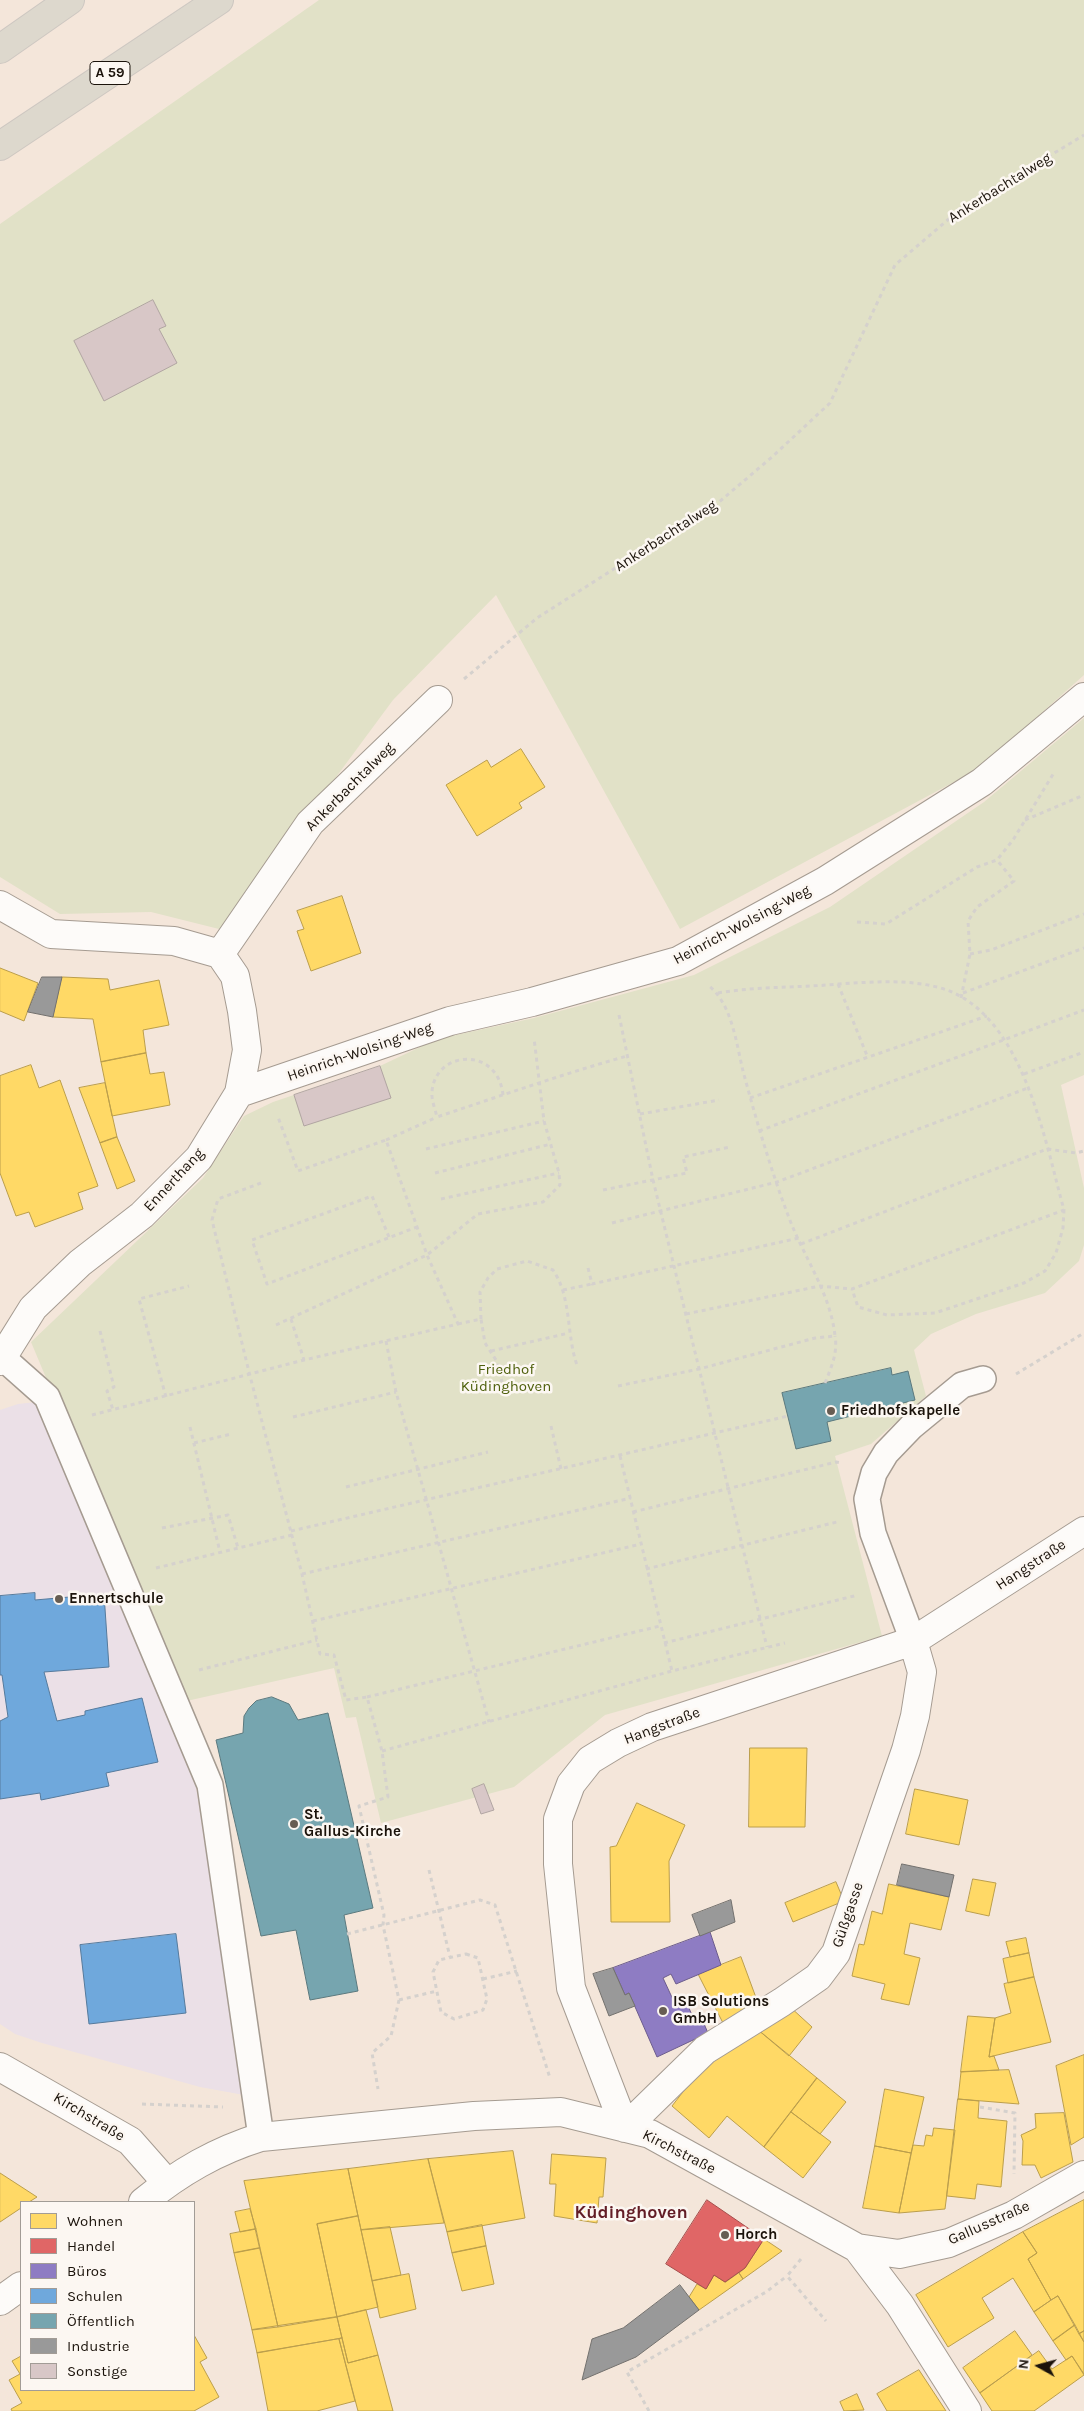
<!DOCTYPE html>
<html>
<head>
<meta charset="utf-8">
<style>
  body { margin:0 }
  #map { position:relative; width:1084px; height:2411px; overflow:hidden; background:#f4e6da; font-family:Karla,sans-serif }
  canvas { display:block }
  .legend { position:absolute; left:20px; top:2201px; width:175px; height:190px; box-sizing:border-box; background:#fcf7f2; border:1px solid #a29c96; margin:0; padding:6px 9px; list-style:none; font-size:15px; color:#1b130b }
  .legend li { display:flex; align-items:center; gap:10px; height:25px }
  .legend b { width:25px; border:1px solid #a29c96 }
  .north { position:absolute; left:1014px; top:2341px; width:50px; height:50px; -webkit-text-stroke:4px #fcf7f2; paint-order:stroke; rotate:277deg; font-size:14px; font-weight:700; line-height:20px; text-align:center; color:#1b130b }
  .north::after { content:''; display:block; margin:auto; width:18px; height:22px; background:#1b130b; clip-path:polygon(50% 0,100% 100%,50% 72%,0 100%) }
</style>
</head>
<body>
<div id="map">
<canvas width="1084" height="2411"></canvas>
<ul class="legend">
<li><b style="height:14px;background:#ffd966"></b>Wohnen</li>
<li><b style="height:14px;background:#e06666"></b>Handel</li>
<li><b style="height:14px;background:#8e7cc3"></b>Büros</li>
<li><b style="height:14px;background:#6fa8dc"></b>Schulen</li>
<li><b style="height:14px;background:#76a5af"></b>Öffentlich</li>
<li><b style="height:14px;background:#999"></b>Industrie</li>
<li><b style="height:14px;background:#d8c7c7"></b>Sonstige</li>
</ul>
<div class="north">N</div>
</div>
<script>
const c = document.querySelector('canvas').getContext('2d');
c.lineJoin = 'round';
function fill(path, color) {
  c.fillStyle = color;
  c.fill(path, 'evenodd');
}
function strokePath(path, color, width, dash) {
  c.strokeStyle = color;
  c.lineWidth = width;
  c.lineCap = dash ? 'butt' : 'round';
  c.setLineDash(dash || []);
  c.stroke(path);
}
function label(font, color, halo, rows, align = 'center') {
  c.font = font + ' Karla,sans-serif';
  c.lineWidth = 5;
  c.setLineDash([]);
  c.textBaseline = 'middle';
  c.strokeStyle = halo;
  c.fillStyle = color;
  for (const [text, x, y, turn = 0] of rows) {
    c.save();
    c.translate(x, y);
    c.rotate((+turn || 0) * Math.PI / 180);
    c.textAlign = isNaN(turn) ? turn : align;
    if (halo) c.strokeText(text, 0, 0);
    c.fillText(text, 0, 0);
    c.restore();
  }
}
const education = new Path2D(`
  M 36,1402 L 196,1787 L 244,2095 L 200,2087 L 42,2043 L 15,2034 L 0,2024 L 0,1410 L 18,1404 Z`);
const green = new Path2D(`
  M 319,0 L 1084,0 L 1084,675 L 980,768 L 680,929 L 496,595 L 393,700 L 223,930 L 151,912 L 60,914 L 0,877 L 0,224 Z
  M 1084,718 L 1084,1075 L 1061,1085 L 1084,1188 L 1084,1245 L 1079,1261 L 1045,1293 L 976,1314 L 931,1334 L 914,1350 L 926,1396 L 871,1444 L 835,1456 L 882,1636 L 605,1715 L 514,1787 L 381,1823 L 356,1717 L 346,1718 L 334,1668 L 182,1702 L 31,1342 L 203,1178 L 244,1116 L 273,1102 L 380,1066 L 437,1039 L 534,1018 L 694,975 L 830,907 L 984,802 Z`);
const homes = new Path2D(`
  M 521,749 L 545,787 L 519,803 L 522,808 L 477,836 L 446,785 L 487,760 L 491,767 Z
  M 342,896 L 361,953 L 311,971 L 297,931 L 304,929 L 297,911 Z
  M 0,968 L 38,983 L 24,1021 L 0,1011 Z
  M 62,977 L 108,979 L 110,990 L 159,980 L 169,1025 L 143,1030 L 146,1053 L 101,1062 L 93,1019 L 53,1017 Z
  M 146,1053 L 150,1074 L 164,1072 L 170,1105 L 112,1116 L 101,1062 Z
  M 31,1065 L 39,1088 L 60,1080 L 98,1186 L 78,1193 L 83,1209 L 35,1227 L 29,1212 L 16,1216 L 0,1173 L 0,1076 Z
  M 105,1083 L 117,1137 L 100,1143 L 79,1088 Z
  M 117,1137 L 135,1181 L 117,1189 L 100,1143 Z
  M 750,1748 L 807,1748 L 805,1827 L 749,1827 Z
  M 915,1789 L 968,1800 L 959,1845 L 906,1834 Z
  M 637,1803 L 685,1825 L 669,1861 L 670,1922 L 611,1922 L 610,1847 L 616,1846 Z
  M 973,1879 L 996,1883 L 989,1916 L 966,1911 Z
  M 836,1882 L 844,1901 L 793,1922 L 785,1903 Z
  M 889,1884 L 949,1897 L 941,1930 L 910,1923 L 904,1954 L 920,1958 L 909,2005 L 881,1999 L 885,1984 L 852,1976 L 859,1944 L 864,1945 L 872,1911 L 882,1914 Z
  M 1026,1938 L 1029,1953 L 1010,1957 L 1006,1942 Z
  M 1029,1953 L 1034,1977 L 1008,1983 L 1003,1959 Z
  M 741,1957 L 758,2003 L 723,2023 L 698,1974 Z
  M 1034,1977 L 1051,2042 L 989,2057 L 995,2018 L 1011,2013 L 1004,1984 Z
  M 789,2006 L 812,2027 L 789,2056 L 757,2029 Z
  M 968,2016 L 995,2018 L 989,2057 L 994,2056 L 999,2070 L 961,2072 Z
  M 757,2029 L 817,2078 L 764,2147 L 727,2116 L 709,2138 L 672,2106 L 703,2066 Z
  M 1084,2055 L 1084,2137 L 1071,2145 L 1056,2066 Z
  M 1009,2070 L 1019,2104 L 958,2099 L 961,2072 Z
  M 817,2078 L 846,2102 L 820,2134 L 791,2112 Z
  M 885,2089 L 924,2097 L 911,2153 L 875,2146 Z
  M 958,2099 L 979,2101 L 978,2118 L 1007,2121 L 1001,2187 L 977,2184 L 975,2199 L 947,2196 Z
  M 791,2112 L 831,2142 L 803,2178 L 764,2147 Z
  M 1064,2113 L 1073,2162 L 1041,2178 L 1035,2165 L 1022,2165 L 1023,2141 L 1021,2135 L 1036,2128 L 1035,2114 Z
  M 934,2128 L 955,2130 L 945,2209 L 899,2213 L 913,2145 L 924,2146 L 926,2135 L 932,2136 Z
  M 875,2146 L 911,2153 L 899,2213 L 863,2208 Z
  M 513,2151 L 525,2218 L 447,2232 L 428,2159 Z
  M 552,2154 L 606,2158 L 603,2197 L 599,2197 L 597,2223 L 554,2216 L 556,2184 L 550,2184 Z
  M 428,2159 L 444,2223 L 361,2230 L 348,2169 Z
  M 348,2169 L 358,2216 L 317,2224 L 337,2317 L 278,2327 L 244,2181 Z
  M 0,2173 L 37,2197 L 29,2202 L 21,2202 L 21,2208 L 0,2222 Z
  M 1084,2200 L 1084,2331 L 1079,2334 L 1058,2296 L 1051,2300 L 1028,2259 L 1037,2253 L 1023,2232 Z
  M 250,2209 L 256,2229 L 240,2232 L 235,2212 Z
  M 358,2216 L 378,2307 L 337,2317 L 317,2224 Z
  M 482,2225 L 486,2246 L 452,2253 L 447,2232 Z
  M 390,2227 L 401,2275 L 372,2281 L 361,2230 Z
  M 256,2229 L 260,2248 L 234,2253 L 230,2234 Z
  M 1023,2232 L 1037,2253 L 1028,2259 L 1051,2300 L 1034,2312 L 1013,2278 L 982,2298 L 994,2318 L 948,2347 L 916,2295 Z
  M 764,2239 L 782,2251 L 743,2279 L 739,2273 L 745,2268 Z
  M 486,2246 L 494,2284 L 462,2291 L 452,2253 Z
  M 260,2248 L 278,2327 L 252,2330 L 234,2253 Z
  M 739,2273 L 743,2279 L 699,2310 L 689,2297 L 697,2284 L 706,2289 L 714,2275 L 725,2282 Z
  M 409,2274 L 416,2309 L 380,2318 L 372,2281 Z
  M 1058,2296 L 1075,2325 L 1053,2341 L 1034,2312 Z
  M 366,2310 L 378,2355 L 348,2363 L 337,2317 Z
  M 337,2317 L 342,2338 L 257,2353 L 252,2330 Z
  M 1075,2325 L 1084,2342 L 1084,2374 L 1072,2356 L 1066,2360 L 1053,2341 Z
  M 1015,2331 L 1032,2355 L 980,2393 L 963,2368 Z
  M 1084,2331 L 1084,2342 L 1079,2334 Z
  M 194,2335 L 207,2358 L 200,2362 L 219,2397 L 194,2411 L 12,2411 L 11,2409 L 22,2403 L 9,2380 L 20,2374 L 12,2361 L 21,2356 L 21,2390 L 194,2390 Z
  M 342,2338 L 348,2363 L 378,2355 L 393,2411 L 358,2411 L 339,2339 Z
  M 339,2339 L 355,2401 L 317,2411 L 268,2411 L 257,2353 Z
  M 1039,2351 L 1052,2369 L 1072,2356 L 1084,2375 L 1034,2411 L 992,2411 L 980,2393 Z
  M 919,2370 L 946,2411 L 887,2411 L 877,2394 Z
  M 857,2394 L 864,2410 L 844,2411 L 840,2402 Z`);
const shops = new Path2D(`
  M 707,2200 L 764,2239 L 745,2268 L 725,2282 L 714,2275 L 706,2289 L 666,2264 Z`);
const offices = new Path2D(`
  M 710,1932 L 721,1965 L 676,1984 L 671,1974 L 663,1978 L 676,2006 L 686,2001 L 694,2020 L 701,2017 L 708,2033 L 657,2057 L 629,1993 L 625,1995 L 613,1968 Z`);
const schools = new Path2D(`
  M 35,1593 L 35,1600 L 104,1594 L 109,1667 L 44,1672 L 57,1721 L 85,1715 L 85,1711 L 142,1698 L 158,1762 L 106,1773 L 109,1786 L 41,1800 L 40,1793 L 0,1799 L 0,1721 L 8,1717 L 2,1675 L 0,1675 L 0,1596 Z
  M 176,1934 L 186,2013 L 89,2024 L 80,1945 Z`);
const public = new Path2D(`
  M 891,1368 L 892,1375 L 908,1371 L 915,1400 L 827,1422 L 831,1441 L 796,1449 L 782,1393 Z
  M 272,1697 L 289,1704 L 298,1720 L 328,1713 L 373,1908 L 344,1915 L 358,1991 L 310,2000 L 296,1930 L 261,1936 L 216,1740 L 243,1733 L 244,1716 L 249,1708 L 256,1701 Z`);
const industry = new Path2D(`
  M 42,977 L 62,977 L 53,1017 L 28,1012 Z
  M 902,1864 L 954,1875 L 949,1897 L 897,1885 Z
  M 731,1900 L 735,1922 L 700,1936 L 692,1915 Z
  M 613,1968 L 625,1995 L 629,1993 L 635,2006 L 609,2016 L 593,1974 Z
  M 680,2285 L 699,2310 L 636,2357 L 582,2380 L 592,2339 L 623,2328 Z`);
const building = new Path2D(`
  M 153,300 L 166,326 L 159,329 L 177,363 L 104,401 L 74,341 Z
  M 380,1066 L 391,1098 L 304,1126 L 294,1095 Z
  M 484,1784 L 494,1810 L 481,1814 L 472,1789 Z`);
const path = new Path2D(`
  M 464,679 L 537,618 L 719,502 L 772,457 L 830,403 L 895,265 L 957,212 L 1084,135
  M 1025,820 L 1084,795
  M 857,922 L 886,924 L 977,867 L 997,860 L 1013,840 L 1055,771
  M 970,954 L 991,950 L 1084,914
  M 838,984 L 868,1058
  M 718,993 C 758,986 798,988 839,984 C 872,982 904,979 937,987 C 1022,1008 1044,1138 1064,1210 L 1063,1228 L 1056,1253 L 1045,1271 L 1024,1283 L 935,1313 L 887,1315 L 858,1307 L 852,1289
  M 963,993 L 1084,948
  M 961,998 L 970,954 L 968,921 L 977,907 L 1014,881 L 997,860
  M 619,1015 L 653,1180 L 767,1647
  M 1024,1074 L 1084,1052
  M 503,1095 C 498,1046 436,1050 432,1091 C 431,1099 435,1109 437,1117 C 500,1096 563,1074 627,1056
  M 750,1098 L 987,1016
  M 640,1114 L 719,1100
  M 759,1131 L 1084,1010
  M 386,1140 L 437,1117
  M 426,1149 L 544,1121
  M 435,1173 L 551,1144
  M 261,1183 L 218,1199 L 212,1220 L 250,1376 L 302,1574 L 320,1654 L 334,1655 L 346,1700 L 367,1697 L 382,1751 L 388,1797 L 359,1806 L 384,1915 L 383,1925 L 399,2000 L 391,2036 L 372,2053 L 378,2089
  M 603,1190 L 687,1173 L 683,1157 L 730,1147
  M 441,1199 L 559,1173
  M 612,1223 L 777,1182 L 1028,1088
  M 389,1237 L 372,1196 L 252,1240 L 267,1284 L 417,1227
  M 801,1244 L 1047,1149 L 1076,1153 L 1084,1151
  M 588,1268 L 592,1284 L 799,1238
  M 563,1290 L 592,1284
  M 686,1314 L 820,1286 L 852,1289 L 1064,1210
  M 291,1319 L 304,1360
  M 481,1319 L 480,1292 L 488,1278 L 497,1269 L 527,1261 L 553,1270 C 572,1298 566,1334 577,1365
  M 458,1324 L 481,1319 L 485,1343 L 496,1360 L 502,1382
  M 276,1325 L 427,1255 L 478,1214 L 543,1202 L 560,1185 L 559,1173 L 544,1121 L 534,1038
  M 100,1331 L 114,1387 L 107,1391 L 113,1410
  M 386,1341 L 396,1392 L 489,1722
  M 491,1351 L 569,1333
  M 1016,1374 L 1084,1333
  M 825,1383 C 831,1368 838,1353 835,1336
  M 618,1386 L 699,1369 L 815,1338 L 835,1336 C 831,1296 806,1260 791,1223 C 772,1174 757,1123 743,1071 C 736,1042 732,1004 708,985
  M 166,1397 L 139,1299 L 189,1286
  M 92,1415 L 304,1360 L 458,1324 L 427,1255 L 386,1140 L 298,1171 L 278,1117
  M 293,1417 L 396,1392
  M 551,1426 L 561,1469
  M 190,1427 L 220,1552
  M 194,1443 L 231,1434
  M 620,1456 L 672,1671
  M 346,1487 L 488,1452
  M 633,1512 L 836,1462 L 841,1463
  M 162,1528 L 228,1515 L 238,1548
  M 291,1531 L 788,1416
  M 156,1568 L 292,1535
  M 646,1569 L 837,1522
  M 302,1574 L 631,1498
  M 313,1621 L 641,1544
  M 664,1643 L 858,1595
  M 199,1670 L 317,1640
  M 367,1697 L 660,1626
  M 382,1751 L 672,1671 L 785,1643
  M 429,1870 L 450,1957
  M 347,1934 L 480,1900 L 495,1905 L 550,2078
  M 466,1954 L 478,1958 L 487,1999 L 483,2010 L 454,2019 L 441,2012 L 433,1972 L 439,1960 Z
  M 483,1979 L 517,1971
  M 399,2000 L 437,1991
  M 142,2104 L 223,2107
  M 980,2107 L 1015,2113 L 1014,2174
  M 801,2259 L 787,2276 L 826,2321
  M 649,2411 L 627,2372 L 766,2292 L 787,2276`);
const lane = new Path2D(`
  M 3,1358 L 47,1397 L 210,1785 L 261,2137
  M 913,1641 L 873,1533 L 867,1499 L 874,1473 L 886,1453 L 911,1427 L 962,1385 L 983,1379`);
const street = new Path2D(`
  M 0,905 L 51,934 L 174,941 L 220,954
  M 239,1093 L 450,1021 L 532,1002 L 678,961 L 825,881 L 982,782 L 1084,697
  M 0,1361 L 33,1308 L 80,1263 L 142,1215 L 199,1158 L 239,1093 L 247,1050 L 242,1011 L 235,976 L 220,954 L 310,823 L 438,700
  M 913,1641 L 922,1672 L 915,1716 L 906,1750 L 836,1953 L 818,1977 L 782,2002 L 705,2050 L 625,2128 L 571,1988 L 558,1864 L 558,1819 L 571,1784 L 590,1760 L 618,1743 L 652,1727 L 913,1641 L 1084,1531
  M 0,2067 L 130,2141 L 167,2183
  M 143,2202 C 180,2172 216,2151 261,2137 L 474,2116 L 561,2112 L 650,2134 L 857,2248 L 900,2305 L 967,2411
  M 857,2248 L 899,2254 L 949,2243 L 1014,2215 L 1084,2175
  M 0,2301 L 21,2286`);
const highway = new Path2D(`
  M 0,49 L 70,0
  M 0,146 L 219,0`);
const markers = [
  [831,1411,5,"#675d53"],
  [59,1599,5,"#675d53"],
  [294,1824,5,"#675d53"],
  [663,2011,5,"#675d53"],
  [725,2235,5,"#675d53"]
];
const shields = [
  [110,73,40]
];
const shieldNames = [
  ["A 59",110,73]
];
const streetNames = [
  ["Ankerbachtalweg",1000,188,-32],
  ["Ankerbachtalweg",666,536,-33],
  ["Ankerbachtalweg",350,787,-45],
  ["Heinrich-Wolsing-Weg",742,925,-28],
  ["Heinrich-Wolsing-Weg",360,1052,-19],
  ["Ennerthang",174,1180,-47],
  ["Hangstraße",1031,1565,-33],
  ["Hangstraße",662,1726,-21],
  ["Güßgasse",848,1915,-71],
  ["Kirchstraße",89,2117,31],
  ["Kirchstraße",679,2152,27],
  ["Gallusstraße",989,2223,-24]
];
const parkNames = [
  ["Friedhof",506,1370],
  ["Küdinghoven",506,1387]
];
const poiNames = [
  ["Friedhofskapelle",841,1411],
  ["Ennertschule",69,1599],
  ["St.",304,1815],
  ["Gallus-Kirche",304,1832],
  ["ISB Solutions",673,2002],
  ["GmbH",673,2019],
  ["Horch",735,2235]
];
const quarterNames = [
  ["Küdinghoven",631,2213]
];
fill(education, '#ebe0e7');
fill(green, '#e1e1c7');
fill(homes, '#ffd966');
strokePath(homes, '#bb9e4b', 1);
fill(shops, '#e06666');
strokePath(shops, '#a54d4b', 1);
fill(offices, '#8e7cc3');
strokePath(offices, '#6c5c8c', 1);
fill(schools, '#6fa8dc');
strokePath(schools, '#567b9d', 1);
fill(public, '#76a5af');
strokePath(public, '#5b797e', 1);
fill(industry, '#999');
strokePath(industry, '#73716e', 1);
fill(building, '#d8c7c7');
strokePath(building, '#b1a5a2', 1);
strokePath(lane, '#a59b91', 28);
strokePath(street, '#a59b91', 30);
strokePath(highway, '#cdc7c1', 30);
strokePath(path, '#d5d1cd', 3, [4, 4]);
strokePath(lane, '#fdfbf9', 25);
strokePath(street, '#fdfbf9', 28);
strokePath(highway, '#ddd8cd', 28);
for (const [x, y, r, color] of markers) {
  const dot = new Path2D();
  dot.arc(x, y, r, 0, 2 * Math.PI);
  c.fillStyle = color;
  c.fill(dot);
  strokePath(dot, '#fcf7f2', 2);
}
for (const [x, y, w] of shields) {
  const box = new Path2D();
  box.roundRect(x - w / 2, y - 11.5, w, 23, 4);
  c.fillStyle = '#fcf7f2';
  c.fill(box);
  strokePath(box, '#1b130b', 1);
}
label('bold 14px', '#1b130b', null, shieldNames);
label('15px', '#1b130b', '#fcf7f2', streetNames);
label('15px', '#4f600c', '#fcf7f2', parkNames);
label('bold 15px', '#1b130b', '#fcf7f2', poiNames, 'left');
label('bold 18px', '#631d26', '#fcf7f2', quarterNames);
</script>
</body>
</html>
